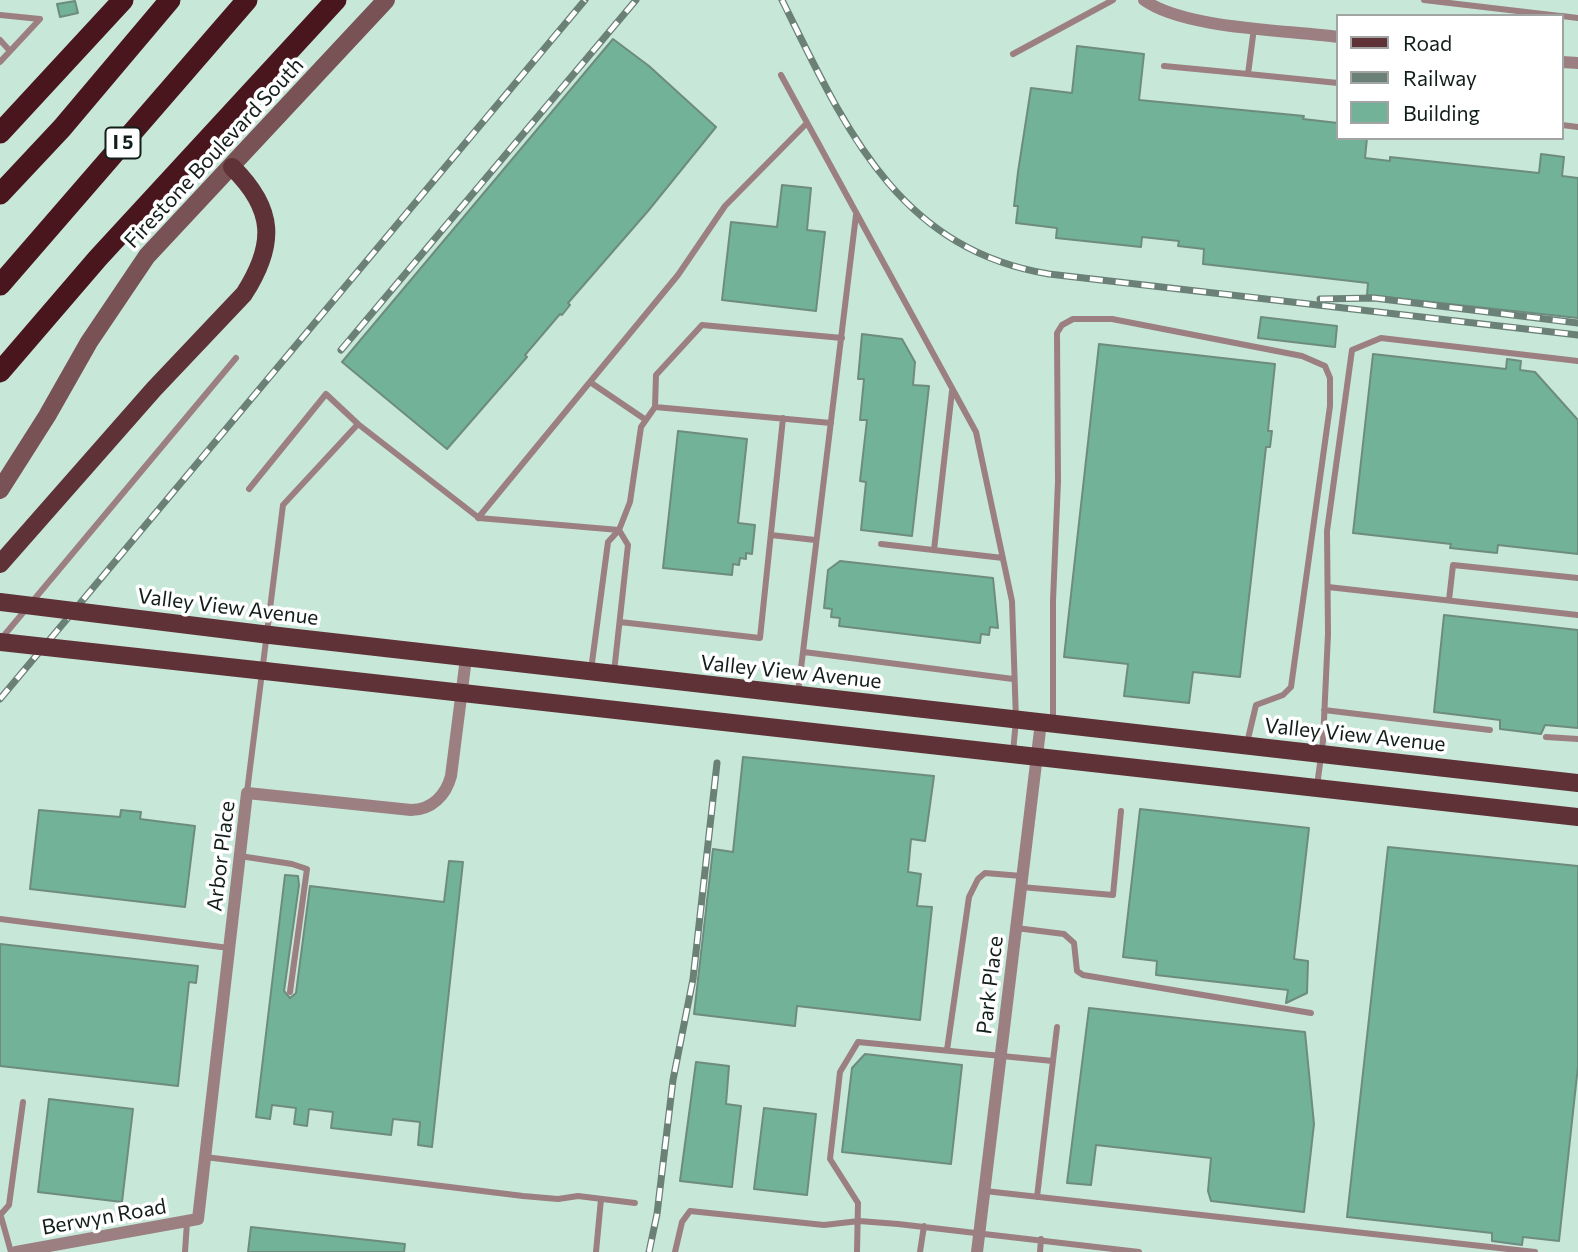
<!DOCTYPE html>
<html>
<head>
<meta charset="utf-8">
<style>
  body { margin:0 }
  #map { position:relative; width:1578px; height:1252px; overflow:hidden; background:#c7e7d9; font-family:Commissioner,sans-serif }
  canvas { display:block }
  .legend { position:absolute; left:1336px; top:14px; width:228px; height:126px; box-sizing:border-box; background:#fff; border:2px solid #a0a5a3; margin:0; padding:9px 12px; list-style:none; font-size:21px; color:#121e19 }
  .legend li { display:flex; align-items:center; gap:14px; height:35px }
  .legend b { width:35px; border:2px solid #a0a5a3 }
</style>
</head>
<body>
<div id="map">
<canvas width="1578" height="1252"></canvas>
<ul class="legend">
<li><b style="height:9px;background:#5f3237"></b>Road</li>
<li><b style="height:9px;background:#6b8178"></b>Railway</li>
<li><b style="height:19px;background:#72b298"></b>Building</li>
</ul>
</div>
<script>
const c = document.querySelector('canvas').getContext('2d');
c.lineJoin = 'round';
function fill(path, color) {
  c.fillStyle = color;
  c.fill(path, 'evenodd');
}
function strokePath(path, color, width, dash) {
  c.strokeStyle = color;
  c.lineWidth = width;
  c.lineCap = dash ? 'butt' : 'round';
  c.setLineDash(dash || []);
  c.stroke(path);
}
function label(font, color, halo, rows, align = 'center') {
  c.font = font + ' Commissioner,sans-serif';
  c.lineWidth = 7;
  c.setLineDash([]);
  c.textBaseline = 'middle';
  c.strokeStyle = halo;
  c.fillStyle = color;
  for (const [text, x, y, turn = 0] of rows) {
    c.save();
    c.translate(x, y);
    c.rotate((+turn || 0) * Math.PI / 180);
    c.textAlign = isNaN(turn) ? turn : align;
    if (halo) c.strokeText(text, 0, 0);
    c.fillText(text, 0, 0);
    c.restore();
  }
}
const building = new Path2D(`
  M 75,1 L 78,13 L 60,17 L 57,4 Z
  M 613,39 L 649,66 L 716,127 L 648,211 L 568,303 L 570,305 L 562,315 L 560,314 L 525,355 L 527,357 L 447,449 L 342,362 Z
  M 1077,46 L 1144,54 L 1139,100 L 1304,116 L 1303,119 L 1338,123 L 1338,138 L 1367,138 L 1365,158 L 1390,161 L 1390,157 L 1539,173 L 1541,154 L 1564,157 L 1562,176 L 1578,178 L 1578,318 L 1367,295 L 1368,283 L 1203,264 L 1204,249 L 1178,246 L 1179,241 L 1142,237 L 1141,247 L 1056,238 L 1057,228 L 1016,223 L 1018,206 L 1014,206 L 1018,172 L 1031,88 L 1072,93 Z
  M 782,185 L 811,188 L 807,230 L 825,232 L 816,311 L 722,300 L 731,222 L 777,227 Z
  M 1261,317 L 1337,326 L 1335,347 L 1258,338 Z
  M 862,334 L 902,339 L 915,362 L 913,385 L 929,386 L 912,536 L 861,530 L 866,482 L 860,481 L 867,420 L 860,420 L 864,379 L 858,379 Z
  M 1099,344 L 1275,364 L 1268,431 L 1272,431 L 1270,447 L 1266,447 L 1240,677 L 1193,672 L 1189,703 L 1124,696 L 1128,664 L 1064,657 Z
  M 1373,354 L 1506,369 L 1507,359 L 1521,361 L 1520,370 L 1535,372 L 1578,420 L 1578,554 L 1498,545 L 1497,553 L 1450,548 L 1451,544 L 1353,533 Z
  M 678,431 L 747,439 L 738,523 L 755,525 L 752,554 L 746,553 L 746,559 L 740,558 L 739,565 L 733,564 L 732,575 L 663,568 Z
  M 840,561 L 993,578 L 998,628 L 990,627 L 989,635 L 981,634 L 980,643 L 839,626 L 840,618 L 831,617 L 832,609 L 824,608 L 828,570 Z
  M 1444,615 L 1578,630 L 1578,728 L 1545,725 L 1541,734 L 1500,729 L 1500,720 L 1434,712 Z
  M 743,757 L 934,776 L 925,841 L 911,839 L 908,872 L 921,874 L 917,906 L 932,907 L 920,1020 L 797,1006 L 795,1026 L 694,1014 L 713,849 L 733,852 Z
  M 1140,809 L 1309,828 L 1294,959 L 1308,961 L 1307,993 L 1286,1003 L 1288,990 L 1156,975 L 1157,961 L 1123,957 Z
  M 39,810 L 120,817 L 121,810 L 141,812 L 140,819 L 195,826 L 185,907 L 30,889 Z
  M 1388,847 L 1578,866 L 1578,1066 L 1559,1241 L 1523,1237 L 1522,1245 L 1492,1241 L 1492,1233 L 1347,1217 Z
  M 449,861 L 463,862 L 432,1147 L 418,1145 L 420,1122 L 393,1119 L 391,1135 L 331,1128 L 333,1112 L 309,1109 L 307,1126 L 294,1124 L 296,1108 L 272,1105 L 270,1119 L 256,1117 L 285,875 L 298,876 L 299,885 L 284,991 L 290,998 L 296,993 L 310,886 L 444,902 Z
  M 0,944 L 198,966 L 196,983 L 189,982 L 178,1086 L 0,1066 Z
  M 1089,1008 L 1305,1032 L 1314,1124 L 1304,1212 L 1211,1201 L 1208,1191 L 1211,1158 L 1096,1145 L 1091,1185 L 1067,1183 Z
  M 865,1054 L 962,1065 L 951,1164 L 842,1152 L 852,1068 Z
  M 696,1062 L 729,1066 L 726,1104 L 741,1106 L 732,1187 L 680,1181 Z
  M 49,1099 L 133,1109 L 122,1202 L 38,1192 Z
  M 764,1108 L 816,1114 L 807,1195 L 754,1189 Z
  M 251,1227 L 405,1244 L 404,1252 L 248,1252 Z`);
const lane = new Path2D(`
  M 1424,0 L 1560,16
  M 0,15 L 40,19 L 0,62
  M 1562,16 L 1578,18
  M 0,40 L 10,51
  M 1013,54 L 1113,0
  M 1164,66 L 1248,74 L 1254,28
  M 1248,74 L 1338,83
  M 781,75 L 976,432 L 1012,601 L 1016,720 L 1013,752
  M 1562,125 L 1578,127
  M 590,382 L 646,420
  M 655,407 L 656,375 L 702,325 L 842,338
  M 249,489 L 326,394 L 358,424
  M 478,518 L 678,275 L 725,206 L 807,123
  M 771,535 L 815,540
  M 881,544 L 1003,558
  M 934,550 L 952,391
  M 1328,587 L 1578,615
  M 1449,600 L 1453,565 L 1578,578
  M 620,622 L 760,638 L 783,418
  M 1,639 L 236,358
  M 804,652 L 1013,679
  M 591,670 L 608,542 L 619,530 L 630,502 L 641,427 L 655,407 L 831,423
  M 614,672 L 628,545 L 619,530
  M 798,693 L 856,215
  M 1324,710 L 1490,730
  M 1053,722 L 1053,601 L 1058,481 L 1057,333 L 1062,325 L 1073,319 L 1112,319 L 1302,356 L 1325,366 L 1330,378 L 1330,406 L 1291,687 L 1283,695 L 1256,705 L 1247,743
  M 1546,737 L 1578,739
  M 1317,786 L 1323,741 L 1328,634 L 1327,531 L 1352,350 L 1381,338 L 1578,361
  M 247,792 L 283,505 L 358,424 L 479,518 L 619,530
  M 240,856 L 292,864 L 307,869 L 290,992
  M 1021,887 L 1113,895 L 1121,811
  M 0,919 L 229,948
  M 1016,928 L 1064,934 L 1074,943 L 1077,971 L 1083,975 L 1311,1013
  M 947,1050 L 969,897 L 978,879 L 985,873 L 1022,876
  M 205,1157 L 523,1196 L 558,1199 L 578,1196 L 635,1203
  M 985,1191 L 1535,1252
  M 1037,1197 L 1057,1027
  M 0,1213 L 11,1252
  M 2,1213 L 9,1205 L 23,1102
  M 185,1252 L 187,1222
  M 596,1252 L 601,1199
  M 675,1252 L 682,1222 L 690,1211 L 824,1225 L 859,1221 L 898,1224 L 1139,1252
  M 857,1252 L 858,1203 L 830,1159 L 840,1072 L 858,1042 L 1053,1061
  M 920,1252 L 924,1226
  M 1040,1252 L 1041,1239`);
const street = new Path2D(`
  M 1144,0 C 1184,29 1286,30 1338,37
  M 1562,62 L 1578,63
  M 16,1252 L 198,1219 L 247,793 L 411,810 C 432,810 446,795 451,776 L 466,658
  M 977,1252 L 1041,722`);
const secondary = new Path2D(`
  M 0,490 L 47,416 L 89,342 L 147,256 L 386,0`);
const primary = new Path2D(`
  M 0,564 L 154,389 L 244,294 C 276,244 275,209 232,167
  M 270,635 L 1578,783
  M 265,671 L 1578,817`);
const highway = new Path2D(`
  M 0,133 L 123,0
  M 0,194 L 62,128 L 170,0
  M 0,285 L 247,0
  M 0,372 L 98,258 L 336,0`);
const rail = new Path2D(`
  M 782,0 C 844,125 896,249 1049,274 L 1578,335
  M 1320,299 L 1374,298 L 1578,323
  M 341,350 L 636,0
  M 0,699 L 585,0
  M 649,1252 L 657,1214 L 673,1080 L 693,979 L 717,763`);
const primaryBridge = new Path2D(`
  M 0,602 L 270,635
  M 0,642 L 265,671`);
const shields = [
  [123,143,35]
];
const shieldNames = [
  ["I 5",123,143]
];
const streetNames = [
  ["Firestone Boulevard South",214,153,-47],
  ["Valley View Avenue",228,607,7],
  ["Valley View Avenue",791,672,6],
  ["Valley View Avenue",1355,735,6],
  ["Arbor Place",221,856,-83],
  ["Park Place",990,985,-83],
  ["Berwyn Road",104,1217,-10]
];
fill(building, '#72b298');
strokePath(building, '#6e8b7f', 2);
strokePath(lane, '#9b7f81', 6);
strokePath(street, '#9b7f81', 12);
strokePath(secondary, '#795255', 18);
strokePath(primary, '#5f3237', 18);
strokePath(highway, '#49161e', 21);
strokePath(rail, '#6b8178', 7);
strokePath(rail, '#fff', 4.5, [13]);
strokePath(primaryBridge, '#5f3237', 18);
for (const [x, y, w] of shields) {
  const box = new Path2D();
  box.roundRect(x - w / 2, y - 15.5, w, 31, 5);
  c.fillStyle = '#fff';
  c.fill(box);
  strokePath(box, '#121e19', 2);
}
label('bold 19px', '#121e19', null, shieldNames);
label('21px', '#121e19', '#fff', streetNames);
</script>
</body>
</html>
